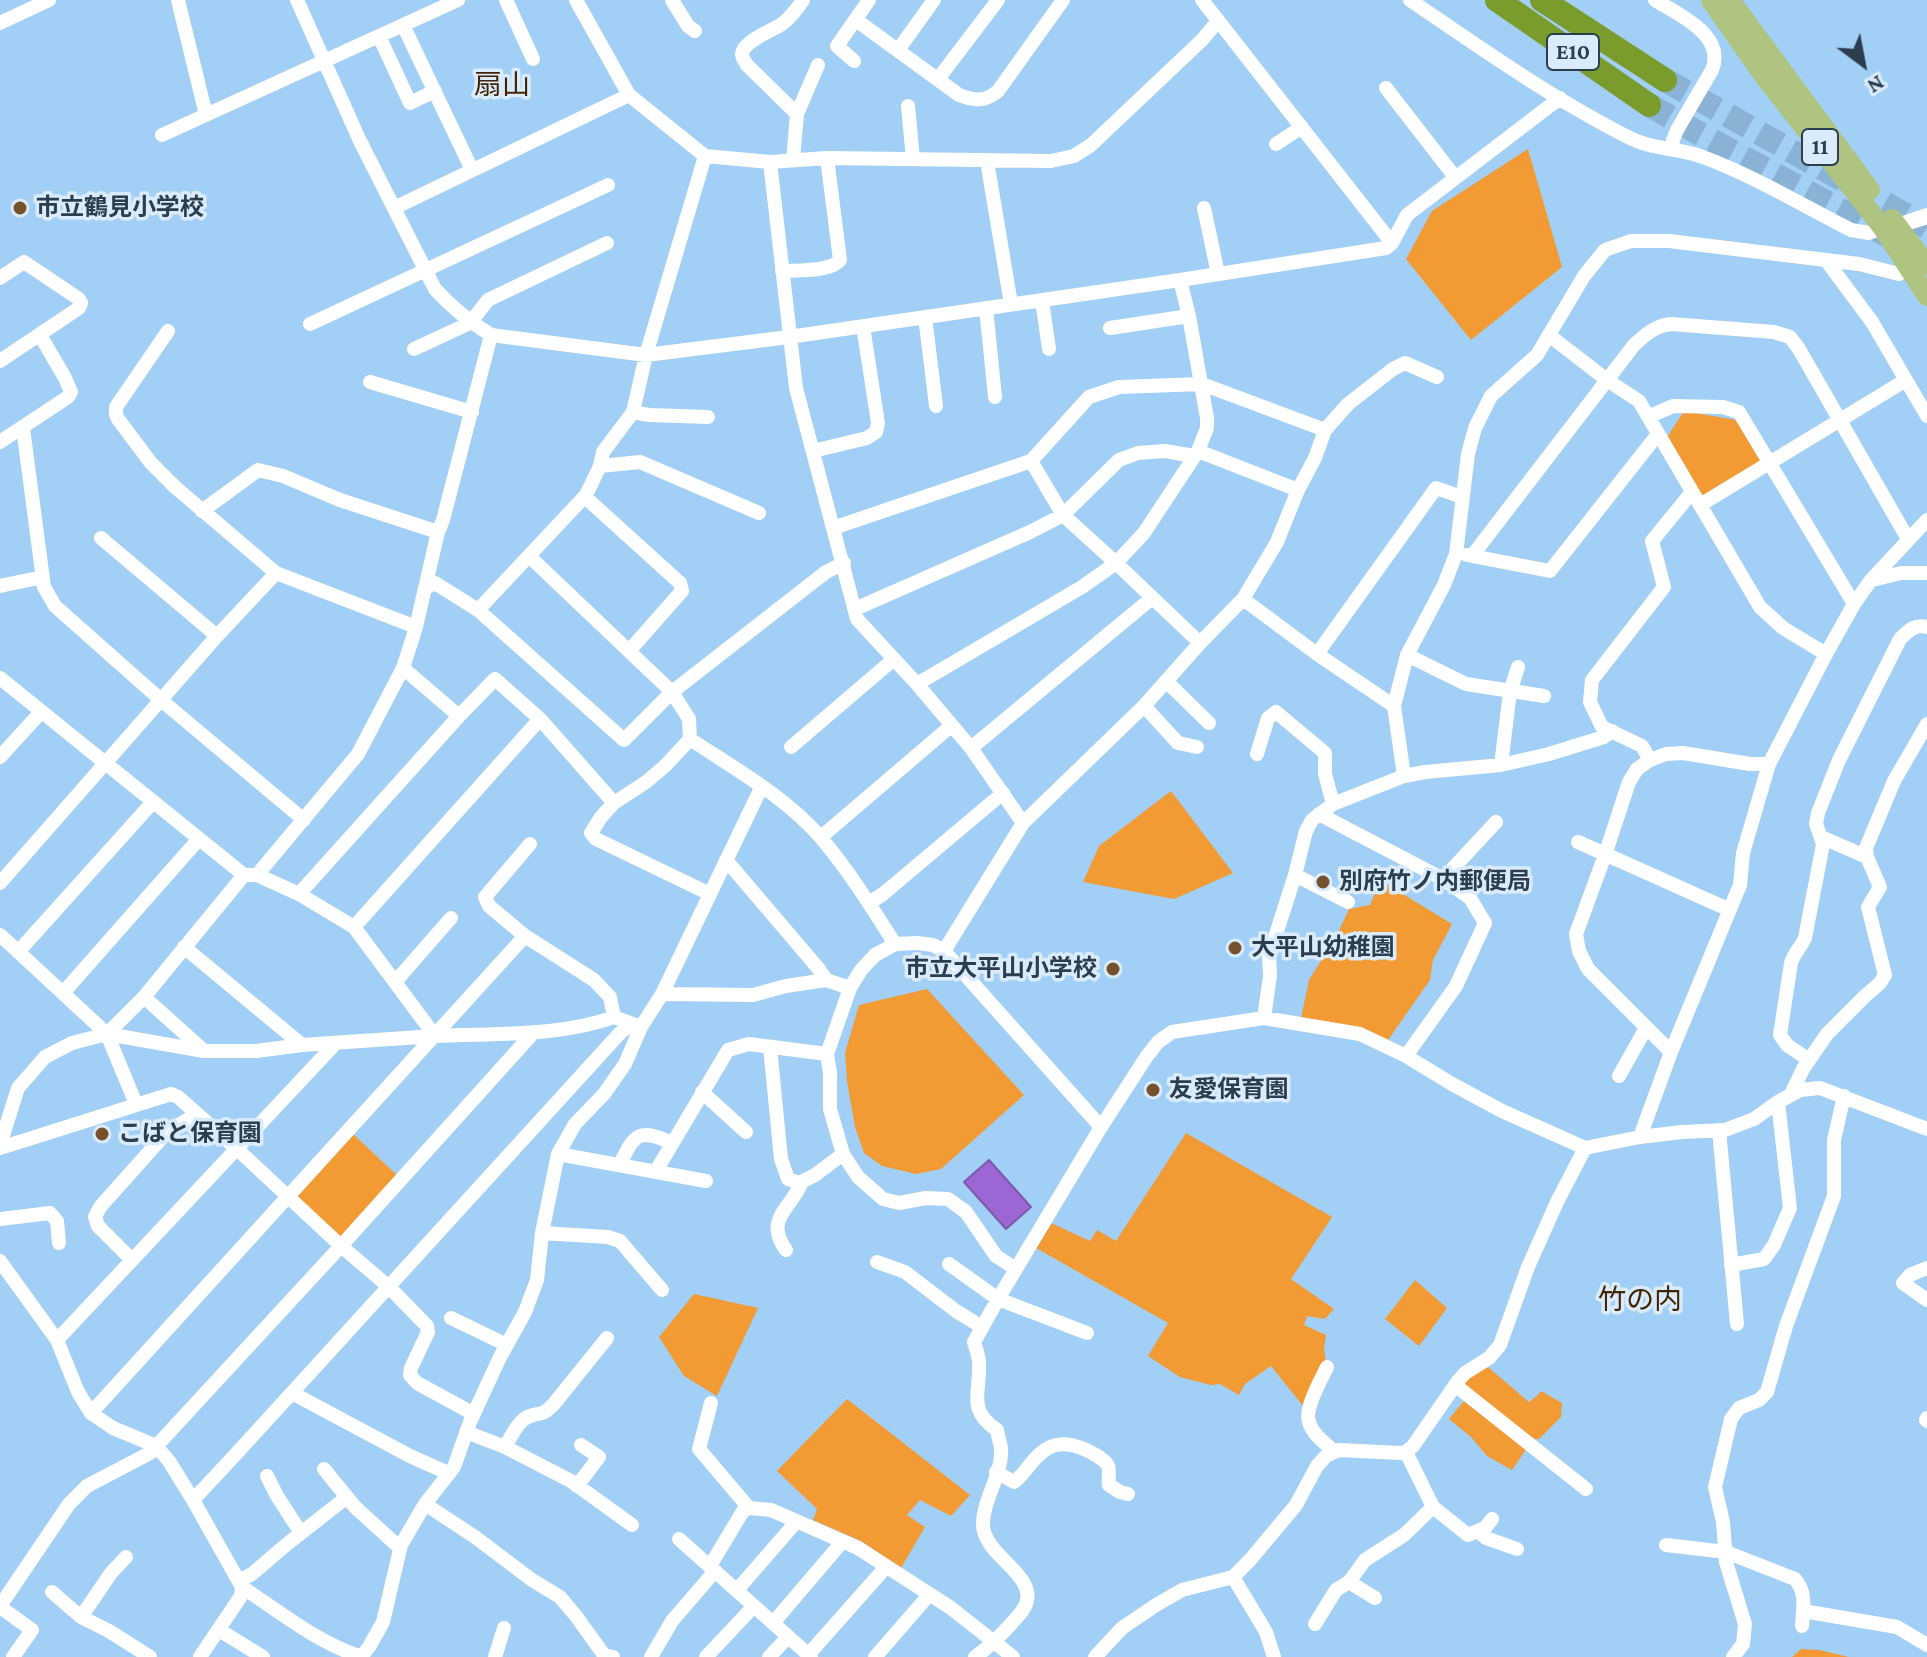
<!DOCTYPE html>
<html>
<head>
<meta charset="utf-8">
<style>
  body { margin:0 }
  #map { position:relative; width:1927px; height:1657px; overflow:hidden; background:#a2cff5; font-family:"Crimson Pro",serif }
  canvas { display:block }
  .north { position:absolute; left:1823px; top:24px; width:80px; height:80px; -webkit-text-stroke:6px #daecfc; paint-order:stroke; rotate:148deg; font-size:22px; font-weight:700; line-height:32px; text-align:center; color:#2c3e4e }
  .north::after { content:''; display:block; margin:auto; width:28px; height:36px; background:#2c3e4e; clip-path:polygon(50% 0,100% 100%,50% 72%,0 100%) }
</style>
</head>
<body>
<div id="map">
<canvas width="1927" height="1657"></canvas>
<div class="north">N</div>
</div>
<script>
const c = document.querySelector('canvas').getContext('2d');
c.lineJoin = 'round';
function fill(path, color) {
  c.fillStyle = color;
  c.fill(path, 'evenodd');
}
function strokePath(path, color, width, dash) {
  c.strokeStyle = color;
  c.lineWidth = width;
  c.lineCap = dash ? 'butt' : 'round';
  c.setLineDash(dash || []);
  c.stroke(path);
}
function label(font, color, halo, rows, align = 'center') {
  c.font = font + ' "Crimson Pro","Noto Sans JP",serif';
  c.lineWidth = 7;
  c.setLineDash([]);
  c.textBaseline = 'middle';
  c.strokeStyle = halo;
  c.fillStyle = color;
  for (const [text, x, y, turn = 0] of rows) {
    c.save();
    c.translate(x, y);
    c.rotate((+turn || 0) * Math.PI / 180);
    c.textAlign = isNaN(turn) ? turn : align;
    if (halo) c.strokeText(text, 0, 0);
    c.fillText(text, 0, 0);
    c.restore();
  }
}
const green = new Path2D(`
  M 1528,149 L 1562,267 L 1471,340 L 1406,259 L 1432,211 Z
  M 1684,411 L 1736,420 L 1761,462 L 1702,499 L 1666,439 Z
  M 1171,791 L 1233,873 L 1174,899 L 1083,882 L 1099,846 Z
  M 1388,885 L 1452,924 L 1433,960 L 1430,980 L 1388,1040 L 1378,1040 L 1301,1018 L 1309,980 L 1338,933 L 1349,909 L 1370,905 L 1378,886 Z
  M 927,989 L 1024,1095 L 941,1169 L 916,1174 L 882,1166 L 864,1153 L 855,1127 L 847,1081 L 845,1053 L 859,1005 Z
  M 1186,1133 L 1332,1217 L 1291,1279 L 1334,1309 L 1325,1319 L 1307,1316 L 1304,1325 L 1326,1335 L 1324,1349 L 1326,1362 L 1303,1406 L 1271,1366 L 1245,1384 L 1239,1395 L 1220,1384 L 1211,1385 L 1180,1377 L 1148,1356 L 1168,1323 L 1036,1248 L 1051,1223 L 1090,1241 L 1097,1230 L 1116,1241 Z
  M 353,1134 L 400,1178 L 340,1242 L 293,1198 Z
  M 1415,1280 L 1447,1308 L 1419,1346 L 1385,1319 Z
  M 694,1294 L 758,1308 L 717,1396 L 684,1376 L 659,1337 Z
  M 1488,1367 L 1529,1402 L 1537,1396 L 1541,1391 L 1562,1403 L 1561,1417 L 1539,1439 L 1532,1439 L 1464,1384 L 1472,1374 Z
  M 847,1399 L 970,1495 L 951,1516 L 920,1500 L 907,1515 L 925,1527 L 901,1568 L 861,1541 L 813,1520 L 817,1509 L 777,1471 Z
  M 1464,1401 L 1527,1448 L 1512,1470 L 1487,1456 L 1471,1437 L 1449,1419 Z
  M 1801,1649 L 1819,1650 L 1849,1657 L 1792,1657 Z`);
const water = new Path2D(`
  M 989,1160 L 1031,1207 L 1006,1229 L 964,1182 Z`);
const motorwayTunnel = new Path2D(`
  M 1665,80 L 1927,227
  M 1649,105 L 1700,134 L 1896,240`);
const minor = new Path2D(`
  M 178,0 L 206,115
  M 297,0 L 359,139 L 435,289 C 452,308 470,322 491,335 L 646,355 L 789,337 L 1180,280 L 1386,248 L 1392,243 L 1407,215 L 1560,98
  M 506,0 L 533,59
  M 576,0 L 629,95 L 705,156 L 770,162 L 827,158 L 1051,161 L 1074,156 L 1091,145 L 1202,40 L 1218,21
  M 672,0 L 688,26 L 695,31
  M 1202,0 L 1392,243
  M 1410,0 C 1482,49 1554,100 1632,139 C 1654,150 1680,148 1703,157 C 1754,176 1802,205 1851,230 L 1869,233 L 1883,228
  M 1655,0 C 1679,15 1726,35 1712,70 L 1677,130 L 1673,140 L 1672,149
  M 856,20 L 959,95 C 975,101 985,102 998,91 L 1063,0
  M 0,23 L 49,0
  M 403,25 L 472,170
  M 379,36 L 410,103 L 435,91
  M 898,50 L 934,0
  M 854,61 L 837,46 L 869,0
  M 938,79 L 998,0
  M 1386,88 L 1455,177
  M 908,106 L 913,159
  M 797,114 L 747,65 C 745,62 742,57 742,54 C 743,41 772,31 782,24 C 791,17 797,9 803,0
  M 162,135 L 458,0
  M 1276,144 L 1302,127
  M 793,160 L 797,114 L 818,65
  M 987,161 L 1011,304
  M 770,162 L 796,388 L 857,619 L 917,684 L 971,748 L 1023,823
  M 394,208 L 629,95
  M 1204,208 L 1218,274
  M 1826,260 L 1859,264 L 1899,274 L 1909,268
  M 782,271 C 798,270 830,272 840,260 L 827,158
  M 0,278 L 24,262 L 79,299 L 81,303 L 79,308 L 0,361
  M 1042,300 L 1049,349
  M 986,308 L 995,397
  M 925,317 L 936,406
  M 310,324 L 608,185
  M 1110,328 L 1189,316
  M 168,331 L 116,407 L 116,414 L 118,419 L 151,463 L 175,487 L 276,573 L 416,627
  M 1550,336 L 1607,380 L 1639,401 L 1760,607 L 1783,628 L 1826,654
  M 414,349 L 470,323 L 488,300 L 607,243
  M 370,382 L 472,412
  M 633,412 L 649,415 L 708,417
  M 1648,417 L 1673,406 L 1723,407 L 1739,412 L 1854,604
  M 23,428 L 44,587 L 55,606 L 161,700 L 304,820
  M 0,442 L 68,397 L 71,392 L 65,378 L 40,335
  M 813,451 L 867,438 L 876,432 L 878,423 L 863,326
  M 1198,451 L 1298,490
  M 1031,461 L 1063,515 L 1116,563 L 1200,643
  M 600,466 L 640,462 L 759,513
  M 585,497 L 680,583 L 682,591 L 629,651
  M 1700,505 L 1906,380
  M 202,511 L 258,470 L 283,476 L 340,500 L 438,532
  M 833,528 L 1031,461 L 1089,397 L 1119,387 L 1202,384 L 1325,430
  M 101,538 L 217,636
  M 1467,555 L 1550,571 L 1658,434
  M 1472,556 L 1634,345 C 1646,334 1655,326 1671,324 L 1774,332 L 1790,337 L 1799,349 L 1908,539
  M 530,557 L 672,692 L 689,719 L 690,739 L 665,766 L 646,782 L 614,803 L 601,817 L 591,833 L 596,839 L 710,894
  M 1872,580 L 1901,573 L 1927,573
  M 0,586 L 43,577
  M 426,588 L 435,583 L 478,610 L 624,740 L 672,692 L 826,572 L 844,563
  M 1243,599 L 1317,654 L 1394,706
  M 855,609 L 1030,532 L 1063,515 L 1119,460 L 1138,453 L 1165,451 L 1194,456
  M 478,610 L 586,495 L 600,466 L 603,452 L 633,412 L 646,355 L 705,156
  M 1317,654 L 1436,488 L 1462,497
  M 1407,655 L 1466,684 L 1544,696
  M 403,668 L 459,716
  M 0,678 L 244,875 L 257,875 L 299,894 L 354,927 L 435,1036 C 492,1033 560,1037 614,1017 L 641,1027
  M 1166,681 L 1209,723
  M 917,684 L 1082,587 L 1116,563 L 1144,533 L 1198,451 L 1207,428 L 1207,418 L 1189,316 L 1180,280
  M 1144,706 L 1178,743 L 1197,747
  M 690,739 C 735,769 786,797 822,839 C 849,871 872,908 895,944
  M 791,747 L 894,659
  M 971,748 L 1152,598
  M 1257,754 L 1268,718 L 1276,712 L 1325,753 L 1325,774 L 1333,804
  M 0,757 L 41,712
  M 1650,760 L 1642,746 L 1602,727 L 1590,702 L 1592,680 L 1664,587 L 1652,541 L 1692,492
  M 1501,765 L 1510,692 L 1518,667
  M 1404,776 L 1394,706 L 1407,655 L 1444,585 L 1456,554 L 1468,454 L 1475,428 L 1491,396 L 1537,355 L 1584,276 L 1605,250 L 1631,241 L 1669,241 L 1826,260 L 1872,322 L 1927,416
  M 1319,814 L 1443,879 L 1470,898 L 1485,923 L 1456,986 L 1406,1056
  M 821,837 L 951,726
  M 1821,837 L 1867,857
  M 1578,842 L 1730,910
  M 530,844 L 485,897 L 489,906 L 525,936 L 594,980 L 610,997 L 614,1017
  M 726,860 L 818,968 L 826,980
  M 257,875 L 358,754 L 403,668 L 416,627 L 438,532 L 443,520 L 491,335
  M 1295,875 L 1348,902
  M 1443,879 L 1496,822
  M 0,883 L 217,636 L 276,573
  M 299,894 L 459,716 L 495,679 L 540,719 L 614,803
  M 869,903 L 883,894 L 1003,793
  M 354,927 L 540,719
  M 0,935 L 107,1034 L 136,1104
  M 184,947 L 302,1045
  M 944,951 L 1023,823 L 1144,706 L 1200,643 L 1243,599 L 1277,542 L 1298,490 L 1315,458 L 1325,430 L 1348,404 L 1393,369 L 1405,363 L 1437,377
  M 18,952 L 153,802
  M 395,982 L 451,918
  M 63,993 L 198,840
  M 662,994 L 753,995 L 786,986 L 826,980 L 850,988
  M 144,997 L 203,1050
  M 1264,1018 L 1270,976 L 1269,956 L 1295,875 L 1306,831 L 1312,820 L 1333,804 L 1404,776 L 1425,772 L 1501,765 L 1549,754 L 1604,737 L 1612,731
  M 107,1034 L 144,997 L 244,875
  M 770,1047 L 781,1159 L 788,1179 L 799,1183 L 815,1175 L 843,1154
  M 1671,1052 L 1588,969 L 1579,951 L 1576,934 L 1605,855 L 1629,782 L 1637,769 L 1650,760 L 1666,754 L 1683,753 L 1750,764 L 1769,764
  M 1809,1060 L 1787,1045 L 1780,1035 L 1791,963 C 1794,953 1801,947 1805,938 L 1823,844 L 1816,824 L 1818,813 L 1839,760 L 1900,639 C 1909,630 1915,624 1927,627
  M 1619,1076 L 1646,1028
  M 702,1092 L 746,1132
  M 1791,1094 L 1803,1069 L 1827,1034 L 1864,997 L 1880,983 L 1885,975 L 1868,907 L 1880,887 L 1867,857 L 1866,848 L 1894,781 L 1927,724
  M 1719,1130 L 1737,1324
  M 1640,1137 L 1671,1052 L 1740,885 L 1743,853 L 1769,764 L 1826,654 L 1854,604 L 1871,580 L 1927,520
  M 0,1145 L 18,1088 L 45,1057 L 72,1043 L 107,1034 L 204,1051 L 256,1051 L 302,1045 L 435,1036
  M 0,1148 L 171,1094 L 178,1097 L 237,1149 L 341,1246 L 389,1287 L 427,1326 L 428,1332 L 411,1368 L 410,1375 L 417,1383 L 474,1414
  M 558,1154 L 706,1181
  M 620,1164 C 635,1133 639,1128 672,1143
  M 656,1171 L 728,1050 L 749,1044 L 827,1054
  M 0,1219 L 50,1213 L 57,1221 L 59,1243
  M 542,1233 L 608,1237 L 620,1241 L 662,1290
  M 786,1250 C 764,1219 790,1210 802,1182
  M 132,1260 L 98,1226 L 95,1217 L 100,1207 L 167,1132 L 197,1114
  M 0,1261 L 57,1340 L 78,1392 L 91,1413 L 113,1428 L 156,1446 L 169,1461 L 193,1500 L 242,1587 L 241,1596 L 200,1657
  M 877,1262 L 905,1272 L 956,1311 L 982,1327
  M 949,1264 L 998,1299 L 1087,1333
  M 1731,1265 L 1764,1259 L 1774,1245 L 1790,1208 L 1778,1102
  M 1927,1268 L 1910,1275 L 1903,1283 L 1927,1300
  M 1016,1269 L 996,1256 L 966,1212 L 948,1199 L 926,1198 L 899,1203 L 883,1199 L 858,1177 L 843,1154 L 830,1109 L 830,1073 L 827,1054 L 850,988 L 861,970 L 875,955 L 895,944 L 917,943 L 933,945 L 944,951 L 1101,1127
  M 451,1318 L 507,1345
  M 57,1340 L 336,1043
  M 1327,1367 C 1321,1380 1304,1409 1309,1422 C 1312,1434 1326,1444 1335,1452
  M 1455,1385 L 1586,1489
  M 292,1393 L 410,1456 L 448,1473
  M 711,1403 L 699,1449 L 749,1508
  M 91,1413 L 525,936
  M 1927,1418 L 1926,1420 L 1927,1421
  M 466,1432 L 505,1447 L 571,1481 L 632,1525
  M 505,1447 C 511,1437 518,1420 530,1416 C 544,1411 540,1417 553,1405 L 607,1338
  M 1406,1452 L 1433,1507
  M 324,1469 L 355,1507 L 400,1548
  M 996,1472 L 1014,1482 C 1026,1473 1032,1458 1045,1450 C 1062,1438 1083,1447 1099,1457 C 1101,1459 1107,1462 1108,1466 C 1110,1470 1108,1479 1109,1485 L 1120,1492 L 1128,1494
  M 267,1476 L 277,1496 L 301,1533
  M 577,1486 L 599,1457 L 581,1445
  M 193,1500 L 236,1454 L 620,1033 L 632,1024
  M 425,1504 L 475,1537 L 532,1580 L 560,1597 L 576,1616 L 604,1655 L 613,1657
  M 1478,1531 L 1486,1538 L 1517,1549
  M 679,1539 L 811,1657
  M 1666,1545 L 1726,1552 L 1795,1579 C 1807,1593 1803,1608 1802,1626
  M 710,1566 L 743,1511 L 749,1508 L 771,1510 L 858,1548 L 951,1608 L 1013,1657
  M 1233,1577 L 1266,1632 L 1274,1657
  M 239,1581 L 252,1574 L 287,1544 L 347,1497
  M 1349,1582 L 1365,1560 L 1404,1535 L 1433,1507 L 1468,1535 L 1485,1528 L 1492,1519
  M 242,1587 C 281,1613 318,1643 362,1657
  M 737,1590 L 797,1521
  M 52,1592 L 81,1617 L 109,1631 L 150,1657
  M 0,1606 L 69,1504 L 87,1486 L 150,1453 L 341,1246 L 534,1032
  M 0,1607 L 32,1630 L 13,1657
  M 1803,1611 L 1897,1627 L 1927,1645
  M 81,1617 L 111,1573 L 126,1557
  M 773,1623 L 843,1541
  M 1315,1624 L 1336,1590 L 1349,1582 L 1375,1598
  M 219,1630 L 263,1657
  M 808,1655 L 886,1567
  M 361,1657 L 369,1647 L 383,1622 L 401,1545 L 425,1504 L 454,1467 L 470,1422 L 500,1357 L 525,1312 L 537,1280 L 542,1233 L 558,1154 L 575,1124 L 604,1094 L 625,1064 L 641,1027 L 662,994 L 762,786
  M 495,1657 L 504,1628
  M 651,1657 L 672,1621 L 715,1571
  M 706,1657 L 754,1606
  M 769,1657 L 788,1637
  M 875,1657 L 929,1595
  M 975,1657 C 988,1648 1000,1636 1011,1624 C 1016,1618 1023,1612 1026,1604 C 1037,1575 985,1556 983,1526 C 982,1500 1003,1475 1001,1448 C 1000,1442 998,1436 997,1430 C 966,1409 981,1392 979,1361 C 978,1355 976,1348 974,1342 L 998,1299 L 1101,1127 L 1147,1056 L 1158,1042 L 1172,1032 L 1264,1018 L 1360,1034 L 1406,1056 L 1452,1084 L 1502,1111 L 1585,1148 L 1640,1137 L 1682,1132 L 1725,1130 L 1754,1119 L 1778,1102 L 1800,1090 L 1820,1088 L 1927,1129
  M 1095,1657 L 1122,1628 L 1156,1605 L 1182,1590 L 1233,1577 L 1250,1560 L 1296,1505 L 1317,1466 L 1326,1456 L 1339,1450 L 1401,1453 L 1406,1452 L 1413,1446 L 1458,1381 L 1465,1373 L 1489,1358 L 1500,1345 L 1528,1267 L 1557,1202 L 1585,1148
  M 1733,1657 L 1743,1644 L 1745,1624 L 1726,1562 L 1723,1522 L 1715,1487 L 1731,1419 L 1739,1408 L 1759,1400 L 1767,1392 L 1786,1326 L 1834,1196 L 1834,1140 L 1844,1096`);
const tertiary = new Path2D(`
  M 1886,227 L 1897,226 L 1927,216`);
const primary = new Path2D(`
  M 1711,0 L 1761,72 L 1883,228 L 1927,296
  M 1730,0 L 1870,190
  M 1892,219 L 1927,265`);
const motorway = new Path2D(`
  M 1497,0 L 1649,105
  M 1542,0 L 1665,80`);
const markers = [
  [20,208,8,"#76512c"],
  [1323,882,8,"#76512c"],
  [1235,948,8,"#76512c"],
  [1113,969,8,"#76512c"],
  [1153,1090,8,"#76512c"],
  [102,1134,8,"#76512c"]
];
const shields = [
  [1573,52,52],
  [1820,147,36]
];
const shieldNames = [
  ["E10",1573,52],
  ["11",1820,147]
];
const poiNames = [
  ["市立鶴見小学校",36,208],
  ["別府竹ノ内郵便局",1339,882],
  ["大平山幼稚園",1251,948],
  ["市立大平山小学校",1097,969,"right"],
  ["友愛保育園",1169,1090],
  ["こばと保育園",118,1134]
];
const quarterNames = [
  ["扇山",502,85],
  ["竹の内",1640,1300]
];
fill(green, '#f29a34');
fill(water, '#9d66d5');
strokePath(water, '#7b5aac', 2);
strokePath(motorwayTunnel, '#8ab2d4', 24, [24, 12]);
strokePath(minor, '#fff', 14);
strokePath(tertiary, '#fff', 16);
strokePath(primary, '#afc481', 20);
strokePath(motorway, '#7a9c2d', 24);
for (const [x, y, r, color] of markers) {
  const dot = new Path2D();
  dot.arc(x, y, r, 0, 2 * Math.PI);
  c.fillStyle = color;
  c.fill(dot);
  strokePath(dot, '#daecfc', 3);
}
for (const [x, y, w] of shields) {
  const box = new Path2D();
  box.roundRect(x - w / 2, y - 18, w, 36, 6);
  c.fillStyle = '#daecfc';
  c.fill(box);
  strokePath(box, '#2c3e4e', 2);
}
label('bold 22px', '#2c3e4e', null, shieldNames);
label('bold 24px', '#2c3e4e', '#daecfc', poiNames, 'left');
label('28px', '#412506', '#daecfc', quarterNames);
</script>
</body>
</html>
